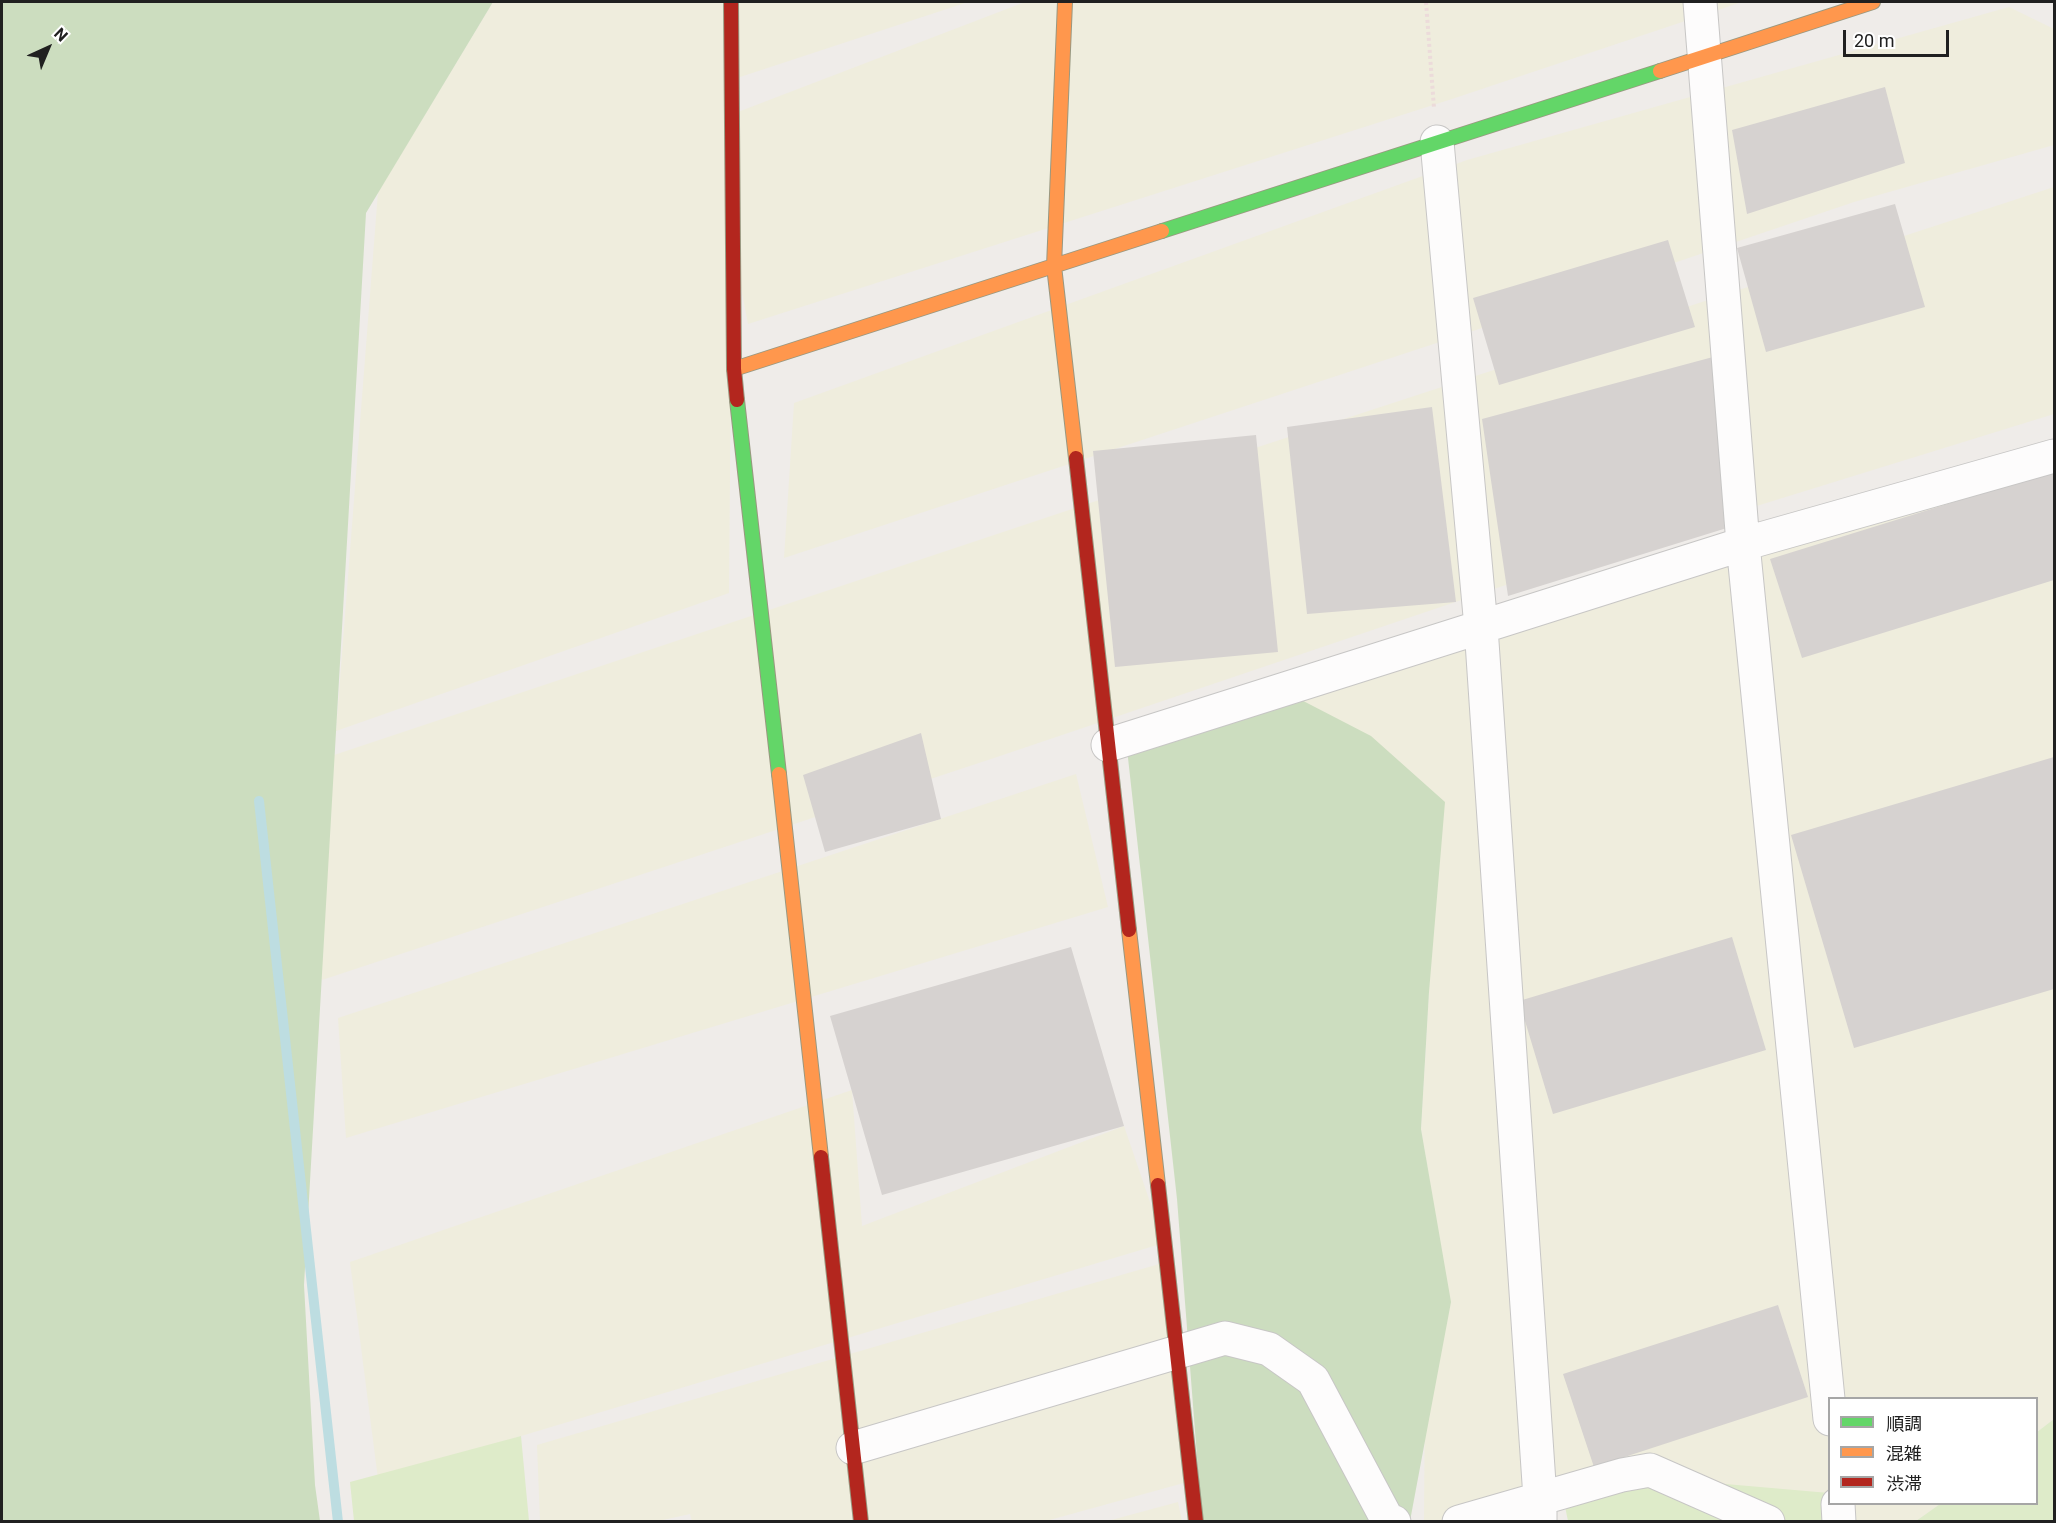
<!DOCTYPE html>
<html>
<head>
<meta charset="utf-8">
<style>
  body { margin:0 }
  #map { position:relative; width:2056px; height:1523px; overflow:hidden; background:#efece9; font-family:Roboto,"Noto Sans JP",sans-serif }
  canvas { display:block }
  .frame { position:absolute; inset:0; border:3px solid #202020; pointer-events:none }
  .legend { position:absolute; left:1828px; top:1397px; width:210px; height:108px; box-sizing:border-box; background:#fff; border:2px solid #a6a6a6; margin:0; padding:8px 10px; list-style:none; font-size:18px; color:#202020 }
  .legend li { display:flex; align-items:center; gap:12px; height:30px }
  .legend b { width:30px; border:2px solid #a6a6a6 }
  .north { position:absolute; left:18px; top:18px; width:60px; height:60px; -webkit-text-stroke:4px #fff; paint-order:stroke; rotate:44deg; font-size:16px; font-weight:700; line-height:24px; text-align:center; color:#202020 }
  .north::after { content:''; display:block; margin:auto; width:21px; height:27px; background:#202020; clip-path:polygon(50% 0,100% 100%,50% 72%,0 100%) }
  .scale { position:absolute; left:1843px; top:30px; width:106px; height:27px; box-sizing:border-box; border:3px solid #202020; border-top:0; padding-left:8px; font-size:18px; line-height:21px; white-space:nowrap; color:#202020; -webkit-text-stroke:4px #fff; paint-order:stroke }
</style>
</head>
<body>
<div id="map">
<canvas width="2056" height="1523"></canvas>
<div class="frame"></div>
<ul class="legend">
<li><b style="height:8px;background:#63d668"></b>順調</li>
<li><b style="height:8px;background:#ff974d"></b>混雑</li>
<li><b style="height:8px;background:#b3261e"></b>渋滞</li>
</ul>
<div class="north">N</div>
<div class="scale">20 m</div>
</div>
<script>
const c = document.querySelector('canvas').getContext('2d');
c.lineJoin = 'round';
function fill(path, color) {
  c.fillStyle = color;
  c.fill(path, 'evenodd');
}
function strokePath(path, color, width, dash) {
  c.strokeStyle = color;
  c.lineWidth = width;
  c.lineCap = dash ? 'butt' : 'round';
  c.setLineDash(dash || []);
  c.stroke(path);
}
const farmland = new Path2D(`
  M 493,2 L 968,2 L 728,81 L 730,115 L 1025,2 L 1742,2 L 1452,99 L 748,324 L 732,241 L 729,593 L 336,731 L 378,192 Z
  M 2009,7 L 2054,29 L 2054,145 L 1854,202 L 1470,332 L 784,558 L 794,403 L 1467,160 Z
  M 2054,187 L 2054,414 L 1553,569 L 997,757 L 322,980 L 256,781 L 1252,449 Z
  M 2054,458 L 2054,1419 L 2037,1432 L 2036,1398 L 1830,1398 L 1830,1504 L 1940,1504 L 1916,1521 L 1827,1521 L 1672,1480 L 1459,1521 L 1424,1521 L 1425,1377 L 1436,1220 L 1421,1129 L 1429,992 L 1282,690 Z
  M 1076,774 L 1108,907 L 346,1138 L 338,1018 Z
  M 852,1090 L 862,1226 L 1124,1126 L 1164,1243 L 378,1479 L 350,1262 Z
  M 1166,1262 L 1191,1481 L 1046,1521 L 692,1522 L 690,1514 L 654,1522 L 540,1521 L 537,1445 Z
  M 1178,1502 L 1182,1522 L 1104,1522 Z`);
const grass = new Path2D(`
  M 2054,1419 L 2054,1521 L 1916,1521 L 1940,1504 L 2036,1504 L 2037,1432 Z
  M 521,1436 L 529,1521 L 354,1521 L 350,1482 Z
  M 1622,1475 L 1829,1493 L 1839,1521 L 1568,1521 L 1562,1492 Z`);
const forest = new Path2D(`
  M 2,2 L 493,2 L 366,213 L 304,1285 L 315,1485 L 320,1521 L 2,1521 Z
  M 1282,690 L 1371,736 L 1445,802 L 1429,992 L 1421,1129 L 1451,1302 L 1410,1521 L 1202,1521 L 1177,1199 L 1127,749 Z`);
const stream = new Path2D(`
  M 259,801 L 338,1522`);
const building = new Path2D(`
  M 1885,87 L 1905,163 L 1747,214 L 1732,130 Z
  M 1895,204 L 1925,307 L 1766,352 L 1737,248 Z
  M 1668,240 L 1695,327 L 1499,385 L 1473,298 Z
  M 1713,357 L 1730,527 L 1508,596 L 1482,419 Z
  M 1432,407 L 1456,602 L 1307,614 L 1287,427 Z
  M 1256,435 L 1278,652 L 1115,667 L 1093,451 Z
  M 2054,471 L 2054,580 L 1802,658 L 1770,559 Z
  M 921,733 L 941,819 L 825,852 L 803,775 Z
  M 2054,757 L 2054,989 L 1854,1048 L 1791,835 Z
  M 1732,937 L 1766,1050 L 1553,1114 L 1519,1001 Z
  M 1071,947 L 1124,1126 L 882,1195 L 830,1016 Z
  M 1778,1305 L 1808,1397 L 1594,1467 L 1563,1374 Z`);
const path = new Path2D(`
  M 1426,2 L 1434,108`);
const street = new Path2D(`
  M 1700,2 L 1743,544 L 1830,1419
  M 1437,142 L 1481,627 L 1540,1498 L 1540,1522
  M 1108,745 L 1743,544 L 2054,456
  M 853,1448 L 1225,1338 L 1269,1349 L 1313,1380 L 1387,1519 L 1394,1522
  M 1838,1504 L 1839,1522
  M 1459,1522 L 1622,1475 L 1650,1470 L 1768,1522`);
const fast = new Path2D(`
  M 1162,231 L 1660,71
  M 737,400 L 779,774`);
const slow = new Path2D(`
  M 1065,2 L 1054,266 L 1076,458
  M 1660,71 L 1873,2
  M 734,369 L 1162,231
  M 779,774 L 821,1157
  M 1129,930 L 1158,1185`);
const jam = new Path2D(`
  M 731,2 L 734,369 L 737,400
  M 1076,458 L 1129,930
  M 821,1157 L 861,1522
  M 1158,1185 L 1196,1522`);
fill(farmland, '#efeddd');
fill(grass, '#deebc9');
fill(forest, '#ccddbf');
strokePath(stream, '#bddde1', 10);
fill(building, '#d6d2d0');
strokePath(street, '#c7c6c5', 35);
strokePath(fast, '#999880', 16);
strokePath(slow, '#999880', 16);
strokePath(jam, '#999880', 16);
strokePath(path, '#ecdbda', 4, [3, 3]);
strokePath(street, '#fdfcfc', 33);
strokePath(fast, '#63d668', 14);
strokePath(slow, '#ff974d', 14);
strokePath(jam, '#b3261e', 14);
</script>
</body>
</html>
